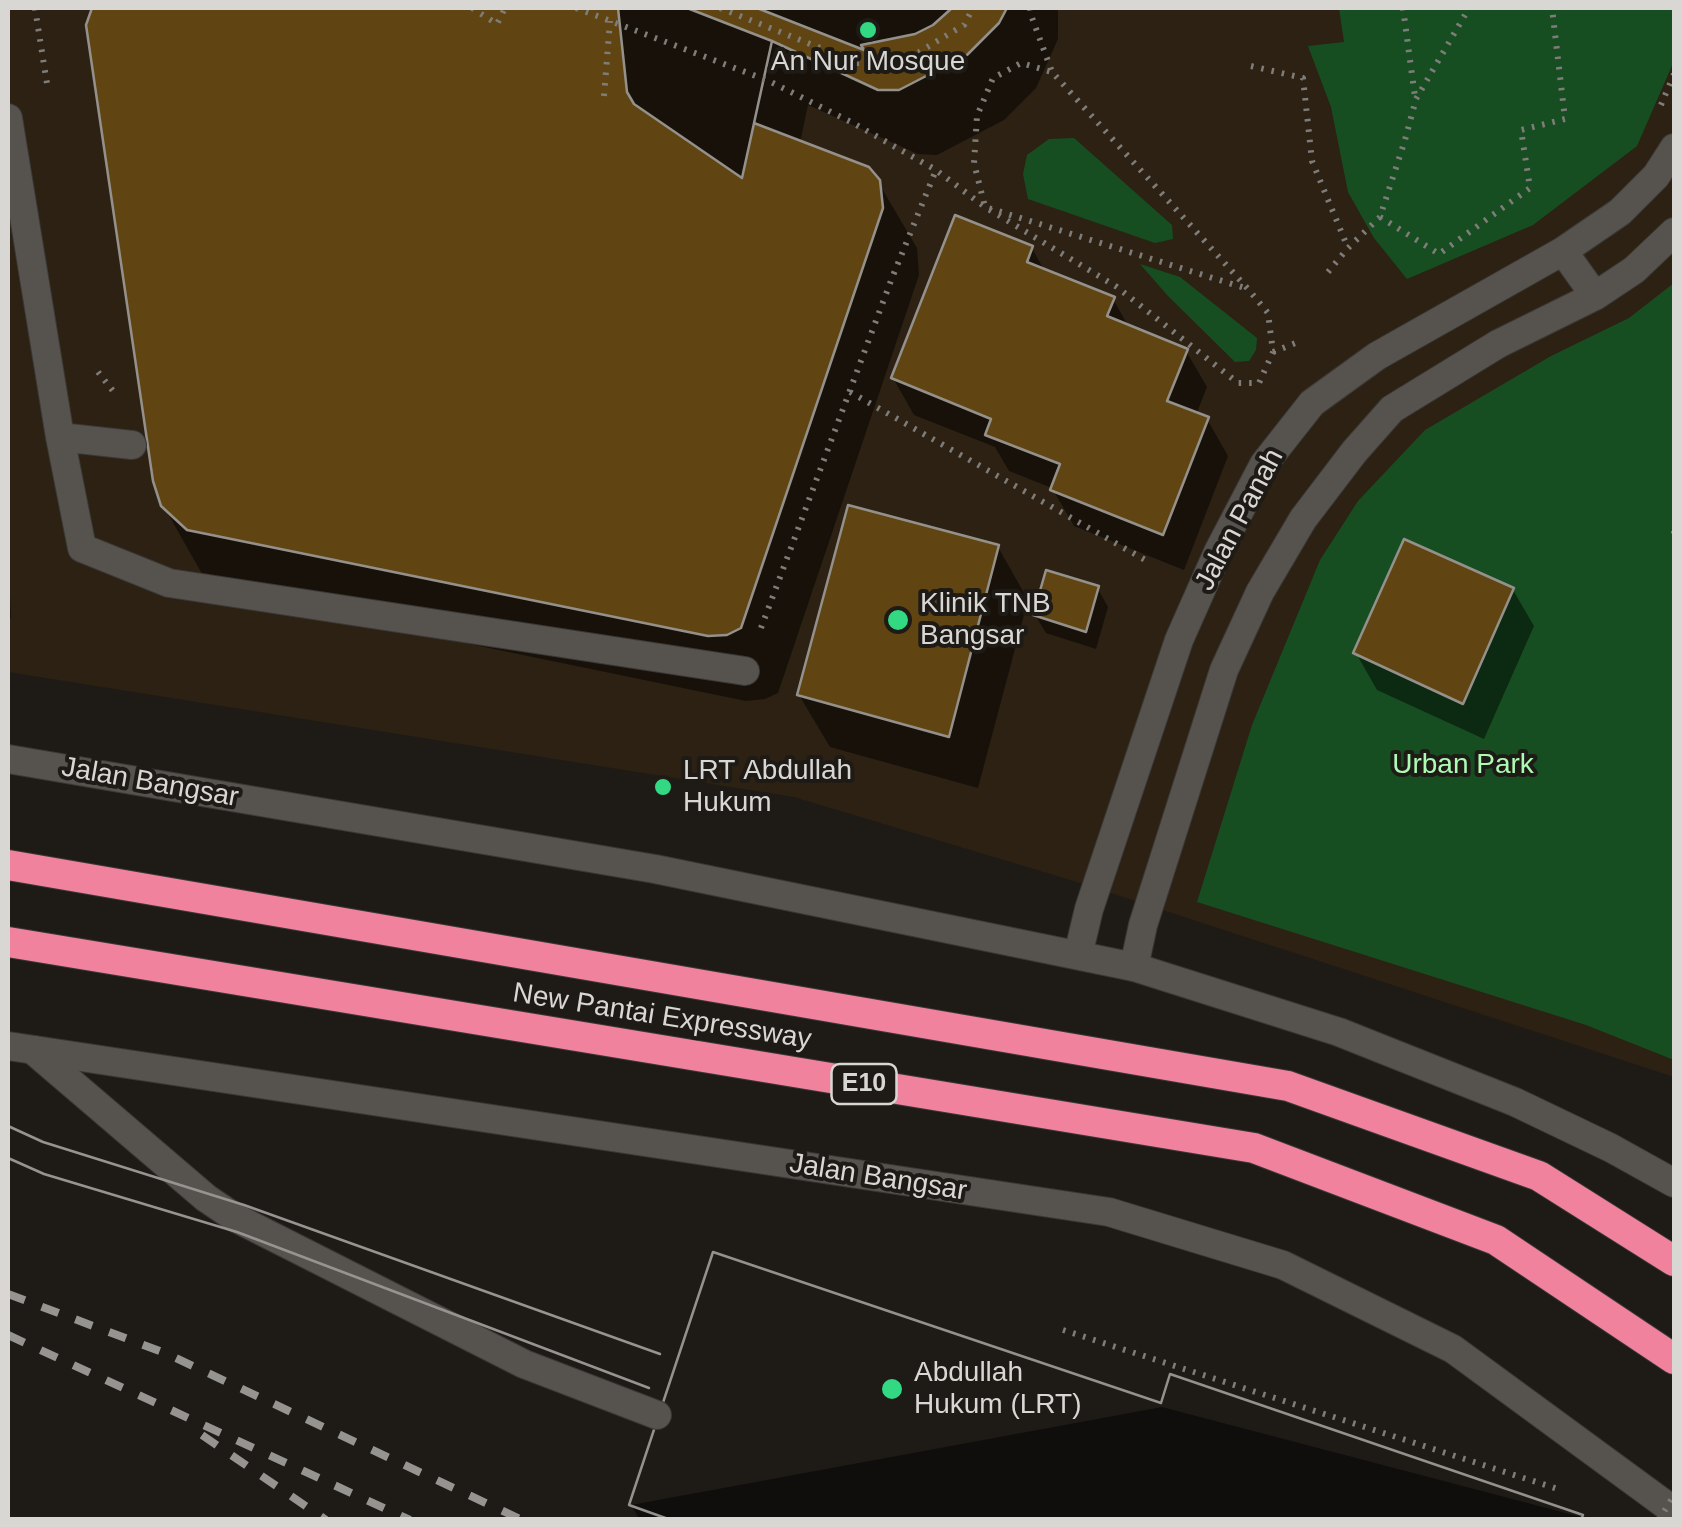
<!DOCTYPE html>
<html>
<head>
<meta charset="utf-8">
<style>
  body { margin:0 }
  #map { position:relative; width:1682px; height:1527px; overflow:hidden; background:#1e1b17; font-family:Arial,sans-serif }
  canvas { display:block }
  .frame { position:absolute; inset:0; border:10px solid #d8d7d4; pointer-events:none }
</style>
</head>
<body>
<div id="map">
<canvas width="1682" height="1527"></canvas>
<div class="frame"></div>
</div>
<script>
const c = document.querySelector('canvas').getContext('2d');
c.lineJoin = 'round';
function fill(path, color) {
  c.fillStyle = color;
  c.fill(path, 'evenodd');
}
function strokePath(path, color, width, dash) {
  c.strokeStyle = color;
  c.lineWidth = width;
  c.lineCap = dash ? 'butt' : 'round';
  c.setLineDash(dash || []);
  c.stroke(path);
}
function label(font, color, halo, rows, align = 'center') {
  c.font = font + ' Arial,sans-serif';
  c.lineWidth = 8;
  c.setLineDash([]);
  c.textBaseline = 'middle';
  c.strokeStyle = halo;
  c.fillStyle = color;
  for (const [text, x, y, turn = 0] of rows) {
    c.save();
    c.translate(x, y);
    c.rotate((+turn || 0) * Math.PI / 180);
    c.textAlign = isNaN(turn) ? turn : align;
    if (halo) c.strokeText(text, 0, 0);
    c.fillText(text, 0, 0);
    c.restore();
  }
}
const industrial = new Path2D(`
  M 8,8 L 1674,8 L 1674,1077 L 1074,881 L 794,797 L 8,672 Z`);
const green = new Path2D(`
  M 1339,8 L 1674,8 L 1674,61 L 1637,146 L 1533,225 L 1407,279 L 1374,238 L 1348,192 L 1331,107 L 1308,46 L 1344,42 Z
  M 1074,138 L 1172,225 L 1173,239 L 1155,243 L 1028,199 L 1023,174 L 1027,155 L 1049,139 Z
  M 1140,264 L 1180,277 L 1257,338 L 1256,350 L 1249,361 L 1235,362 L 1168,296 Z
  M 1674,283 L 1674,1060 L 1586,1025 L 1197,902 L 1252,725 L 1320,560 L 1358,501 L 1425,430 L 1551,356 L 1629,318 Z`);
const shadow = new Path2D(`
  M 94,8 L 1058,8 L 1058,39 L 1036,88 L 1004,120 L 937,155 L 918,154 L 808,105 L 800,143 L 878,182 L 917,248 L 919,275 L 778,693 L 765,699 L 746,701 L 227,594 L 201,572 L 163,505 L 88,25 Z
  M 1032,248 L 1045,272 L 1113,299 L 1130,329 L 1186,351 L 1207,387 L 1196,415 L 1207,419 L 1228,456 L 1184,570 L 1074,526 L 1052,488 L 1009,471 L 995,447 L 914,415 L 893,378 Z
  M 8,547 L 11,618 L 8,619 Z
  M 998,547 L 1028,600 L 978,788 L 830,747 L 799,695 Z
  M 1098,589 L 1108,607 L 1096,649 L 1046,633 L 1035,615 Z
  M 1513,590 L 1534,626 L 1484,739 L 1377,690 L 1356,653 Z
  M 1162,1407 L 1581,1517 L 1583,1520 L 640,1520 L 631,1505 Z`);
const building = new Path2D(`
  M 92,8 L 687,8 L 772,41 L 754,123 L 869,167 L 880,180 L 883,208 L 741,628 L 727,635 L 708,636 L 187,530 L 161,506 L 153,481 L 86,25 Z
  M 618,8 L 687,8 L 772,41 L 742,178 L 634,104 L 627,92 Z
  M 687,8 L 1007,8 L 999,23 L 967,55 L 899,90 L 878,90 L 772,41 Z
  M 757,8 L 952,8 L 933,25 L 915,34 L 861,45 L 864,50 Z
  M 955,215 L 1033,246 L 1027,262 L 1115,297 L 1107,316 L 1188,349 L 1167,401 L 1209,417 L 1163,535 L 1050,490 L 1060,464 L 985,435 L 991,419 L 891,378 Z
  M 848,505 L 999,545 L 949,737 L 797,695 Z
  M 1404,539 L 1514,588 L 1463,704 L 1353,653 Z
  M 1046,570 L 1099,586 L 1086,632 L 1033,615 Z
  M 713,1252 L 1161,1403 L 1170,1374 L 1583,1515 L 1581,1520 L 671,1520 L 629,1505 Z
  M 713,1252 L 1161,1403 L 1170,1374 L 1583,1515 L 1581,1520 L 671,1520 L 629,1505 Z`);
const path = new Path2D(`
  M 35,8 L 48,90
  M 472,8 L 497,24 L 505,8
  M 576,8 L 769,81 L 853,123 L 936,170 L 985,207 L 1117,287 L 1238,383 L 1259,383 L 1273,352 L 1268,313 L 1248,289 L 1052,72 L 1021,63 L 993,78 L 977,116 L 974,163 L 985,207 L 1248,289
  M 720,8 L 858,63 L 890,61 L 919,52 L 964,25 L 973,8
  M 1030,8 L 1031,15 L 1052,72
  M 1403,8 L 1415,97
  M 1251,66 L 1303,78 L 1312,161 L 1348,248
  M 604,96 L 610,21
  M 1661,105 L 1674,74
  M 1380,217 L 1439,254 L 1530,188 L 1521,130 L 1565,119 L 1552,8
  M 1328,272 L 1348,248 L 1380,217 L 1405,140 L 1416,99 L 1469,8
  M 1273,352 L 1298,342
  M 98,372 L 113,391 L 113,395
  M 850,392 L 1147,561
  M 1674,531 L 1674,535
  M 761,628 L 892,278 L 936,170
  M 1063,1330 L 1561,1490`);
const service = new Path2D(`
  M 8,118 L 60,437 L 82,548 L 169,583 L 745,671
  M 60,437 L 132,445
  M 33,1050 L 206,1198 L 234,1217 L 524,1364 L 657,1415`);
const minor = new Path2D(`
  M 1563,251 L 1595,296
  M 1078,955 L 1089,909 L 1179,640 L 1218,552 L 1264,464 L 1312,403 L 1377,356 L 1563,251 L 1620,212 L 1656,176 L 1674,148
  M 1134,967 L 1143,925 L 1224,670 L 1260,592 L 1303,519 L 1354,452 L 1392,409 L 1498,344 L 1595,296 L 1634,270 L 1674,232`);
const secondary = new Path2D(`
  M 8,759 L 655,869 L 1134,967 L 1339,1032 L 1515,1102 L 1611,1148 L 1674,1183
  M 8,1046 L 1109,1212 L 1283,1265 L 1453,1349 L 1674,1511`);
const motorway = new Path2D(`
  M 8,865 L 1288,1086 L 1539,1176 L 1674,1261
  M 8,942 L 1254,1148 L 1496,1240 L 1674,1359`);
const tram = new Path2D(`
  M 8,1126 L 43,1142 L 244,1205 L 660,1354
  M 8,1158 L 44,1174 L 237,1232 L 649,1388`);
const rail = new Path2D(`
  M 8,1294 L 165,1353 L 522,1520
  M 8,1335 L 410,1520
  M 202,1435 L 326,1520`);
const pathBridge = new Path2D(`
  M 1659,1520 L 1674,1495`);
const markers = [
  [868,30,10,"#32d882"],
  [898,620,12,"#32d882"],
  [663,787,10,"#32d882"],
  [892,1389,12,"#32d882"]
];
const shields = [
  [864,1084,65]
];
const shieldNames = [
  ["E10",864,1084]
];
const poiNames = [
  ["An Nur Mosque",868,62,"center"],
  ["Klinik TNB",920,604],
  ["Bangsar",920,636],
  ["LRT Abdullah",683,771],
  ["Hukum",683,803],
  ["Abdullah",914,1373],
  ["Hukum (LRT)",914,1405]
];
const streetNames = [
  ["Jalan Panah",1240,520,-62],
  ["Jalan Bangsar",150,783,10],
  ["New Pantai Expressway",662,1017,9],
  ["Jalan Bangsar",878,1178,9]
];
const parkNames = [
  ["Urban Park",1463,765]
];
fill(industrial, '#2c2112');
fill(green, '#174e21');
fill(shadow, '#0007');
fill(building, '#604512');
strokePath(building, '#94918c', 2.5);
strokePath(service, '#3a3836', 30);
strokePath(minor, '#3a3836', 30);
strokePath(secondary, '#3a3836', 30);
strokePath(motorway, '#3a3836', 32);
strokePath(path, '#7f7d7a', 6, [2.5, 8]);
strokePath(service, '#56534e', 28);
strokePath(minor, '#56534e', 28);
strokePath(secondary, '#56534e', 28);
strokePath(motorway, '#f0829e', 30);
strokePath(tram, '#969491', 2.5);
strokePath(rail, '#969491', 8, [18, 18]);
strokePath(pathBridge, '#7f7d7a', 6, [2.5, 8]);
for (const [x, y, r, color] of markers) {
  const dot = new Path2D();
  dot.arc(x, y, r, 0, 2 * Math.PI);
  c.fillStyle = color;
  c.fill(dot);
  strokePath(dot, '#1e1b17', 4);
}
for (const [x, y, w] of shields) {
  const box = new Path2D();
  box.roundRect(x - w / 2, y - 20, w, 40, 8);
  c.fillStyle = '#1e1b17';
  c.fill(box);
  strokePath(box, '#d8d7d4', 2.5);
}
label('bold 25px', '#d8d7d4', null, shieldNames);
label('28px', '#d8d7d4', '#1e1b17', poiNames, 'left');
label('28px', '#d8d7d4', '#1e1b17', streetNames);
label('28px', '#acfab3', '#1e1b17', parkNames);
</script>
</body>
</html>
